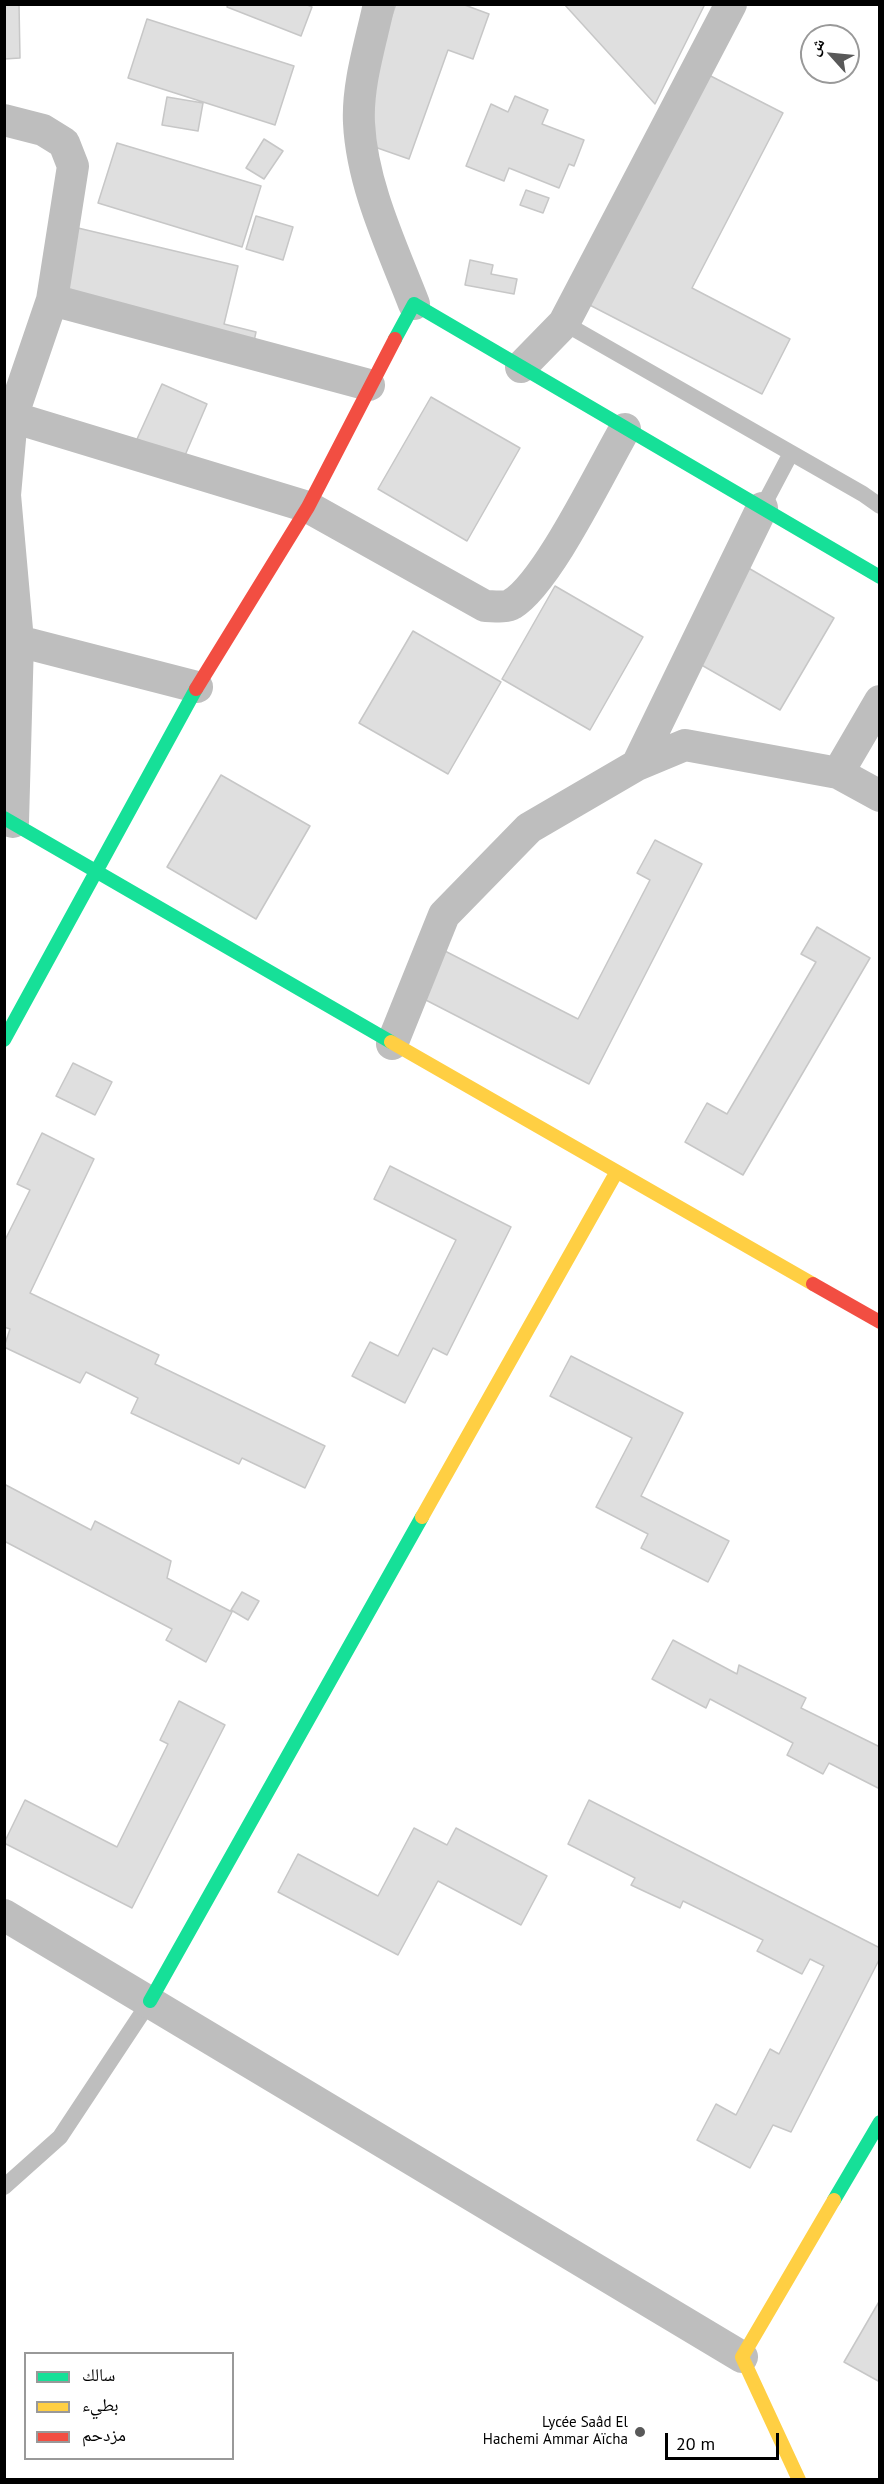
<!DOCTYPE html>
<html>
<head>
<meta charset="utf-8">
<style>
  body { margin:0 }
  #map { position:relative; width:884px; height:2484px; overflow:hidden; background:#fff; font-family:"PT Sans","Noto Naskh Arabic",sans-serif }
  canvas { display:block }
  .frame { position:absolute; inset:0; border:6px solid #000; pointer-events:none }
  .legend { position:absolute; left:24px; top:2352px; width:210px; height:108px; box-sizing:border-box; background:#fff; border:2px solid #999; margin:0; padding:8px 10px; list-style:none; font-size:18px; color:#000 }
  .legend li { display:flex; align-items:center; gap:12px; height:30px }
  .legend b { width:30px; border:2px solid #999 }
  .north { position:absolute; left:800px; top:24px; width:60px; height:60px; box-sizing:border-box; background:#fff; border:2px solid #999; border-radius:50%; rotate:297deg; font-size:16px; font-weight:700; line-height:24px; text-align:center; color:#000 }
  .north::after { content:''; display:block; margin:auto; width:21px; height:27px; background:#595959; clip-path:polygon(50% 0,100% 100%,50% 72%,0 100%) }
  .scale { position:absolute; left:665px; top:2433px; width:114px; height:27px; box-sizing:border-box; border:3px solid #000; border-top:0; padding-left:8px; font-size:18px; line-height:21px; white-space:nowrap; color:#000; -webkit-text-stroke:4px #fff; paint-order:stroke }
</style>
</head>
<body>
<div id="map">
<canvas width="884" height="2484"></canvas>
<div class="frame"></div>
<ul class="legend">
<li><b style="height:8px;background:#16e098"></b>سالك</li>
<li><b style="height:8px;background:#ffcf43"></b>بطيء</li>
<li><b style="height:8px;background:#f24e42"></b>مزدحم</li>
</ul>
<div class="north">ش</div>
<div class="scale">20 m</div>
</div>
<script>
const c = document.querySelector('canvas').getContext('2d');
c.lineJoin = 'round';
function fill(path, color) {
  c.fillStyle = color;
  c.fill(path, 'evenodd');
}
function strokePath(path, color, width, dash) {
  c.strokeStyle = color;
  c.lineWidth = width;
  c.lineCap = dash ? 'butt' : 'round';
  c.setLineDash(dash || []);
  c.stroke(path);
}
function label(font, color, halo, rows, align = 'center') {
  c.font = font + ' "PT Sans",sans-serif';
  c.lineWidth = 4.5;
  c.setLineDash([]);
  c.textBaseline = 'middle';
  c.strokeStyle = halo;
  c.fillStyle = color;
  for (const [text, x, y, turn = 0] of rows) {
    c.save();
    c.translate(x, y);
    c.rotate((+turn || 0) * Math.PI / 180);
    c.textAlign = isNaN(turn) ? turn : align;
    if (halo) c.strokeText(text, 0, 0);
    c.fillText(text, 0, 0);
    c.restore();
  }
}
const building = new Path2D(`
  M 4,4 L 19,4 L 20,58 L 4,59 Z
  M 228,4 L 305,4 L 312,7 L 301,36 L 227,7 Z
  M 396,4 L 462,4 L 489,14 L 473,59 L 448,50 L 409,159 L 349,138 Z
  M 564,4 L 705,4 L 655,104 Z
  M 147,19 L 294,66 L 275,125 L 128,78 Z
  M 697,69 L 783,113 L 692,288 L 790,339 L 762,394 L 578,299 Z
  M 515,96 L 548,110 L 542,124 L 584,140 L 574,166 L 569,164 L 559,188 L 509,168 L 504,181 L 466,166 L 491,104 L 508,112 Z
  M 167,97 L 203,103 L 198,131 L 162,125 Z
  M 264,139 L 283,151 L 264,179 L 246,168 Z
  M 117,143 L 261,186 L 242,247 L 98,203 Z
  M 526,190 L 549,198 L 543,213 L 520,205 Z
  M 256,216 L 293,227 L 283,260 L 246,249 Z
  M 78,228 L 238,266 L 224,324 L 256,332 L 253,346 L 61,300 Z
  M 470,260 L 493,265 L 491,274 L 517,279 L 514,294 L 465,285 Z
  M 162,384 L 207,404 L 183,460 L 137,439 Z
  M 431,397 L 520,448 L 467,541 L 378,489 Z
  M 745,566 L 834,618 L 780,710 L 691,659 Z
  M 555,586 L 643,637 L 590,730 L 502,679 Z
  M 413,631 L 501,682 L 448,774 L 359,723 Z
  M 221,775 L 310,826 L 256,919 L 167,867 Z
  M 655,840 L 702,864 L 589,1084 L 418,996 L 441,949 L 578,1019 L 650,880 L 637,873 Z
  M 817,927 L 870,958 L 743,1175 L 685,1142 L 707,1103 L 727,1114 L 816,962 L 801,954 Z
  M 73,1063 L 112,1082 L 95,1115 L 56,1096 Z
  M 42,1133 L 94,1159 L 30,1293 L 159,1355 L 155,1364 L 325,1446 L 305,1488 L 242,1458 L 239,1464 L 131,1413 L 138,1398 L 86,1372 L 80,1383 L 4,1347 L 10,1329 L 4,1327 L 4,1242 L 30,1190 L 17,1184 Z
  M 390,1166 L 511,1227 L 447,1355 L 433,1348 L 405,1403 L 352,1376 L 370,1342 L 398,1356 L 456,1240 L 374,1199 Z
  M 571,1356 L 683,1413 L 641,1496 L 729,1541 L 708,1582 L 641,1548 L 648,1534 L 596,1507 L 632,1438 L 550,1396 Z
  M 4,1484 L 91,1530 L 95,1521 L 171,1561 L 167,1578 L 232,1612 L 206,1662 L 166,1640 L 172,1629 L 4,1541 Z
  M 242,1592 L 259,1601 L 248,1620 L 231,1610 Z
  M 673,1640 L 737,1674 L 739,1665 L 806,1698 L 801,1708 L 880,1747 L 880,1789 L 829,1763 L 823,1774 L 787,1755 L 793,1743 L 710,1699 L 706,1708 L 652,1679 Z
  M 179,1701 L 225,1725 L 132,1908 L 4,1843 L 25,1800 L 117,1847 L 168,1744 L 160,1740 Z
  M 589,1800 L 880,1948 L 880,1958 L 791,2132 L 773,2125 L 750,2168 L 697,2140 L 716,2104 L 736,2115 L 770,2049 L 779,2054 L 824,1966 L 810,1959 L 802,1974 L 757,1951 L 763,1940 L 683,1901 L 680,1908 L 631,1885 L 635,1878 L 568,1844 Z
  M 414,1828 L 447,1845 L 456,1828 L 547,1876 L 521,1925 L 438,1881 L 398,1955 L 278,1892 L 298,1854 L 378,1896 Z
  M 880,2300 L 880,2382 L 844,2362 Z`);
const lane = new Path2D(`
  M 564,323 L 863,494 L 880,506
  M 762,508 L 790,455
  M 4,2187 L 60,2137 L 150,2001`);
const street = new Path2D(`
  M 379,4 C 371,42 357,84 359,123 C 362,185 392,247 414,304
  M 4,120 L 43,130 L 64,143 L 73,166 L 52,300 L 12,417 L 5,495 L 18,641 L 13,822
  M 52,300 L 369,385
  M 521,367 L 564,323 L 731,4
  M 12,417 L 308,507 L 485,606 C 493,606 506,608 512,604 C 548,582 601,470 625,429
  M 18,641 L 197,687
  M 637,765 L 762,508
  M 838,773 L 880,701
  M 392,1044 L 444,915 L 529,828 L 637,765 L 685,745 L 838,773 L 880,796
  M 4,1915 L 742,2357`);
const fast = new Path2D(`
  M 395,339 L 414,304 L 880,577
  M 4,818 L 391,1042
  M 4,1040 L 196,689
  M 150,2001 L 422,1517
  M 834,2200 L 880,2122`);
const slow = new Path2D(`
  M 391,1042 L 813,1284
  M 422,1517 L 616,1173
  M 799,2480 L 742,2357 L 834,2200`);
const jam = new Path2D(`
  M 196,689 L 308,507 L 395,339
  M 813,1284 L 880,1322`);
const markers = [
  [640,2432,6,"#595959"]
];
const poiNames = [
  ["Lycée Saâd El",628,2423],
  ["Hachemi Ammar Aïcha",628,2440]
];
fill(building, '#dfdfdf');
strokePath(building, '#c7c7c7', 1.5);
strokePath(lane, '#bebebe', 16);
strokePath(street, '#bebebe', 32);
strokePath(fast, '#16e098', 14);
strokePath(slow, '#ffcf43', 14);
strokePath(jam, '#f24e42', 14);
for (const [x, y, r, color] of markers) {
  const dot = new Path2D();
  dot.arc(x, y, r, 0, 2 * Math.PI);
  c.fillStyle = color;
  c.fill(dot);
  strokePath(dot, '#fff', 2);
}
label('15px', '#000', '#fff', poiNames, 'right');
</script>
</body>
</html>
